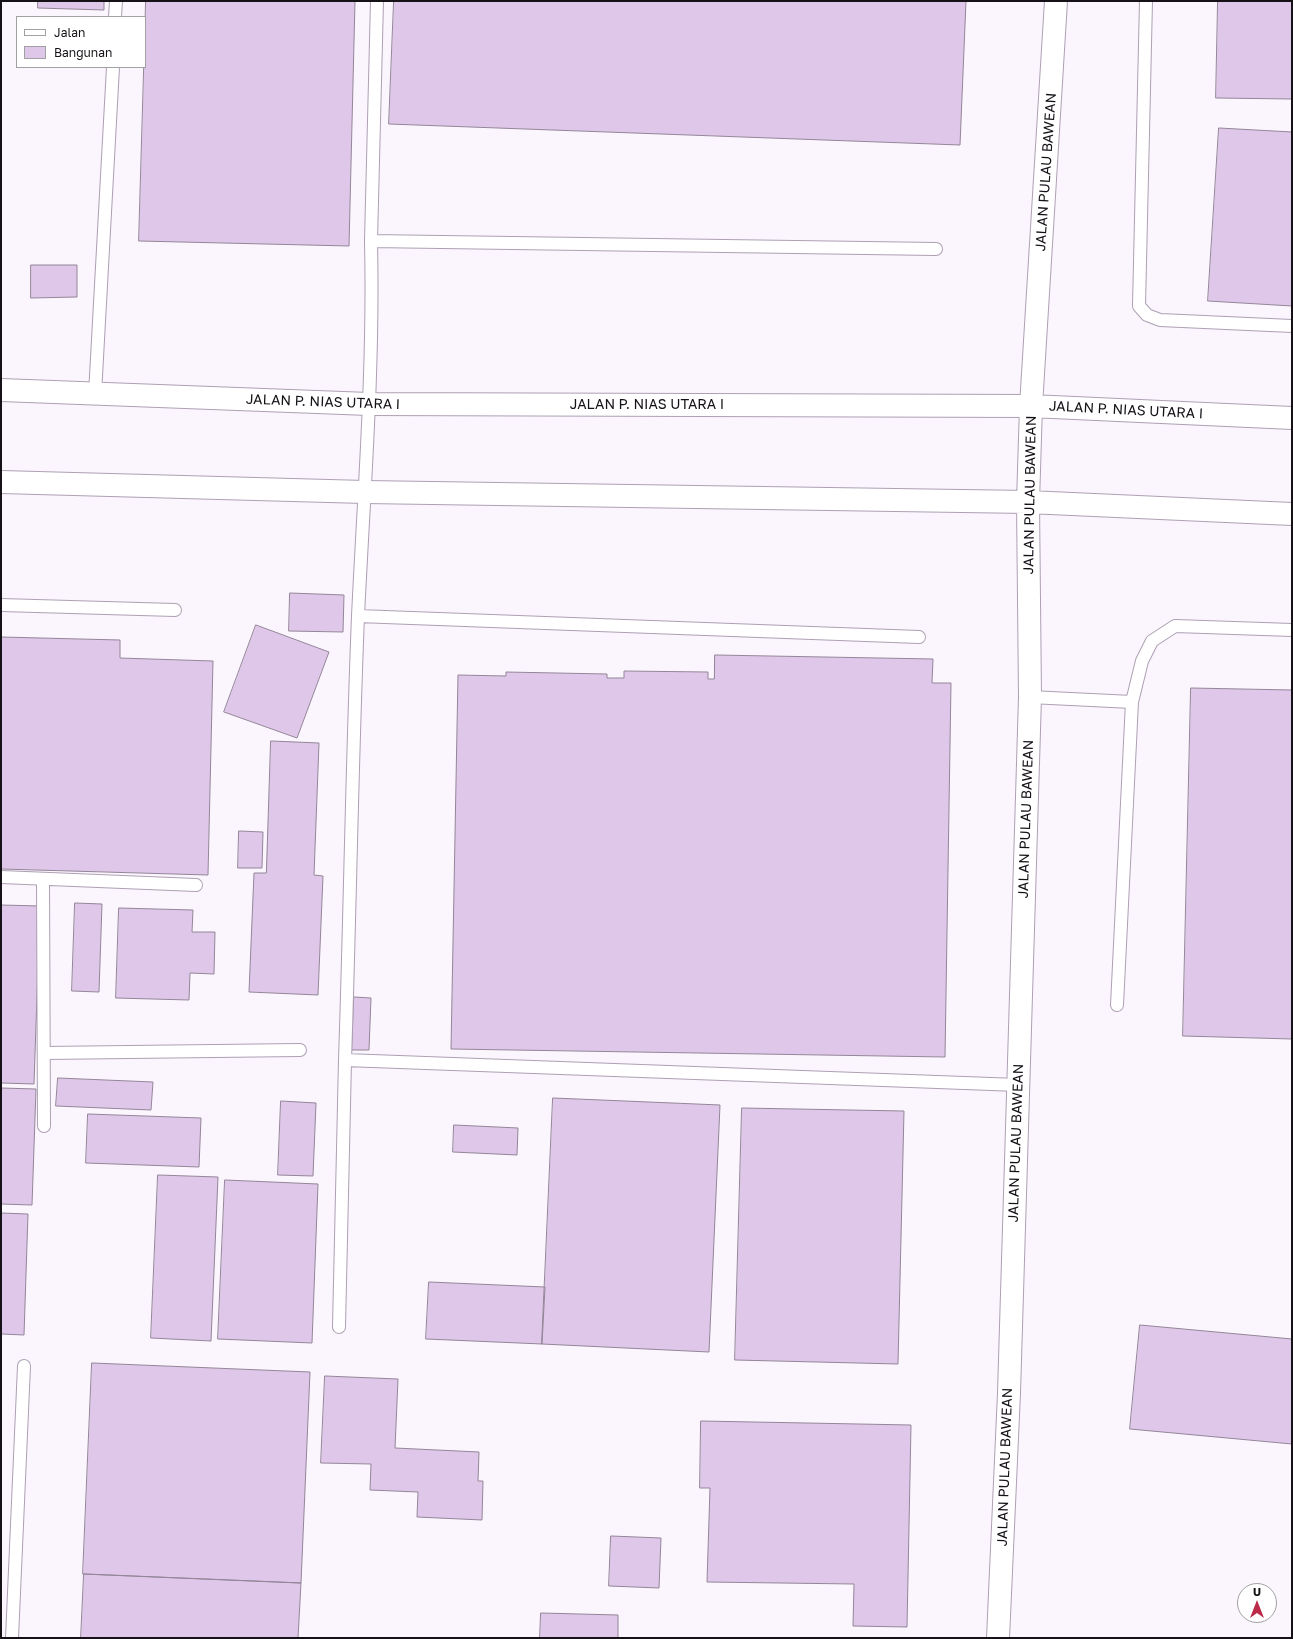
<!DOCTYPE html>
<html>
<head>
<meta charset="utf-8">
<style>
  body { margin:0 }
  #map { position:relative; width:1293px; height:1639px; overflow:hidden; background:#fbf5fd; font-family:"Golos Text",sans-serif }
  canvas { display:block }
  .frame { position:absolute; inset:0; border:2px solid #151117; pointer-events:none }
  .legend { position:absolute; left:16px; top:16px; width:130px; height:52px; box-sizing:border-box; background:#fff; border:1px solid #a1a0a2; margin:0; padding:5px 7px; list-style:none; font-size:12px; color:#151117 }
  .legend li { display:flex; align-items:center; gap:8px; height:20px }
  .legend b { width:20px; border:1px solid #a1a0a2 }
  .north { position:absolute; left:1237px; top:1583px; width:40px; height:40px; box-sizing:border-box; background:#fff; border:1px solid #a1a0a2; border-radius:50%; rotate:0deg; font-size:11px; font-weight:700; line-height:16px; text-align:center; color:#151117 }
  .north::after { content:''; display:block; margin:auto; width:14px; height:18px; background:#bb2a49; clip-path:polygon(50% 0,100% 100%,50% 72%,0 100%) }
</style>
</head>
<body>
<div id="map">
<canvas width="1293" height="1639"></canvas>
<div class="frame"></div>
<ul class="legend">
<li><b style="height:5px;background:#fff"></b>Jalan</li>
<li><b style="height:11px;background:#dfc7e9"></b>Bangunan</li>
</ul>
<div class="north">U</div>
</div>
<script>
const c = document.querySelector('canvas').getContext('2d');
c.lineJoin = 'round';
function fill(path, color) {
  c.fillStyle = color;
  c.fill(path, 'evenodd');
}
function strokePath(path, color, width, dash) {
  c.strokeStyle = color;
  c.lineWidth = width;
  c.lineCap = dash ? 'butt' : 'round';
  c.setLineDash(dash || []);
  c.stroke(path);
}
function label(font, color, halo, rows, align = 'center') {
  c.font = font + ' "Golos Text",sans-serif';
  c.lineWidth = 4;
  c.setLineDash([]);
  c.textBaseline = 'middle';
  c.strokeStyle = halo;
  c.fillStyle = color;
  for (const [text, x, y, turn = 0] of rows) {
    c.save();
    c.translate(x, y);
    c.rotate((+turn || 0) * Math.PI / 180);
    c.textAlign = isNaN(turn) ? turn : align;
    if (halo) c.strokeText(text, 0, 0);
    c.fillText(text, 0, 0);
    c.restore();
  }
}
const building = new Path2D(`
  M 38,1 L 104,1 L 104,10 L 38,8 Z
  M 146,1 L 355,1 L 349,246 L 139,241 Z
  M 394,1 L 966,1 L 960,145 L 389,124 Z
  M 1218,1 L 1292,1 L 1292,99 L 1216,98 Z
  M 1219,128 L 1292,132 L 1292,306 L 1208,301 Z
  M 31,265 L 77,265 L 77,297 L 31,298 Z
  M 290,593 L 344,595 L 343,632 L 289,631 Z
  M 256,625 L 329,652 L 297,738 L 224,712 Z
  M 1,637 L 120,640 L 120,658 L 213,661 L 208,875 L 1,869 Z
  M 715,655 L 933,659 L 932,683 L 951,683 L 945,1057 L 451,1049 L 458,675 L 506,676 L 506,672 L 607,674 L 607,678 L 624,678 L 624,671 L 708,672 L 708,679 L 714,679 Z
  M 1191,688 L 1292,690 L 1292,1039 L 1183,1036 Z
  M 271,741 L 319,743 L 314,875 L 323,876 L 318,995 L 249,992 L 254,873 L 266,873 Z
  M 239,831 L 263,832 L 262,868 L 238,868 Z
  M 75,903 L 102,904 L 99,992 L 72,991 Z
  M 1,905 L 40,906 L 34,1084 L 1,1083 Z
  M 119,908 L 193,910 L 192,932 L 215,932 L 214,974 L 190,973 L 189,1000 L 116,998 Z
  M 354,997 L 371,998 L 369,1050 L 352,1050 Z
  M 58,1078 L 153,1082 L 151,1110 L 56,1106 Z
  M 1,1088 L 36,1089 L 32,1205 L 1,1204 Z
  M 553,1098 L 720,1105 L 709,1352 L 542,1344 Z
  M 281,1101 L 316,1103 L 313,1176 L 278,1175 Z
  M 742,1108 L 904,1111 L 898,1364 L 735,1360 Z
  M 88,1114 L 201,1118 L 199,1167 L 86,1163 Z
  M 454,1125 L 518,1128 L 517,1155 L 453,1152 Z
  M 158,1175 L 218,1177 L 211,1341 L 151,1338 Z
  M 225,1180 L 318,1184 L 312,1343 L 218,1339 Z
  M 1,1213 L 28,1214 L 24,1335 L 1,1334 Z
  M 429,1282 L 545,1287 L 542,1344 L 426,1339 Z
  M 1140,1325 L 1292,1339 L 1292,1444 L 1130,1429 Z
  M 92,1363 L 310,1372 L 301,1583 L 83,1574 Z
  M 325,1376 L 398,1379 L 395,1448 L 479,1452 L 478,1481 L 483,1481 L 482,1520 L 417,1517 L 418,1492 L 370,1490 L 371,1464 L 321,1463 Z
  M 701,1421 L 911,1425 L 907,1627 L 853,1626 L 854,1584 L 707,1582 L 710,1488 L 700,1488 Z
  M 611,1536 L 661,1538 L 659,1588 L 609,1586 Z
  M 84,1574 L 301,1583 L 298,1638 L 81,1638 Z
  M 541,1613 L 618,1615 L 618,1638 L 540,1638 Z`);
const lane = new Path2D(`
  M 1146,1 L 1139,306 L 1147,315 L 1160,320 L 1292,326
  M 115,17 L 116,1
  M 371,241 L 377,1
  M 936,249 L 371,241 C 374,366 364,491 358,616 C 352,764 350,912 345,1060 L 1018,1085
  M 95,394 L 113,67
  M 1,605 L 175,610
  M 358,616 L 919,637
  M 1030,697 L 1132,702
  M 1,877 L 196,885
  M 43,879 L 44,1126
  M 1117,1005 L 1132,702 L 1142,661 L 1152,641 L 1175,626 L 1292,630
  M 44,1053 L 300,1050
  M 339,1327 L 345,1060
  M 12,1638 L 24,1366`);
const street = new Path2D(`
  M 1,390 L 369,404 L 1031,406 L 1292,418
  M 1,482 L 365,492 L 1028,502 L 1292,514
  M 998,1638 L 1009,1393 L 1030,697 L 1028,502 L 1031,406 L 1056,1`);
const streetNames = [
  ["JALAN PULAU BAWEAN",1046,172,-86],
  ["JALAN P. NIAS UTARA I",323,402,2],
  ["JALAN P. NIAS UTARA I",647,405],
  ["JALAN P. NIAS UTARA I",1126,410,3],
  ["JALAN PULAU BAWEAN",1030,495,-89],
  ["JALAN PULAU BAWEAN",1026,819,-88],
  ["JALAN PULAU BAWEAN",1016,1143,-88],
  ["JALAN PULAU BAWEAN",1005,1467,-88]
];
fill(building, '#dfc7e9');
strokePath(building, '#938698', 1);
strokePath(lane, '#ada0b3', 14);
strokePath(street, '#ada0b3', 24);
strokePath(lane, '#fff', 12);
strokePath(street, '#fff', 22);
label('14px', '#151117', '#fff', streetNames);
</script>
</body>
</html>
